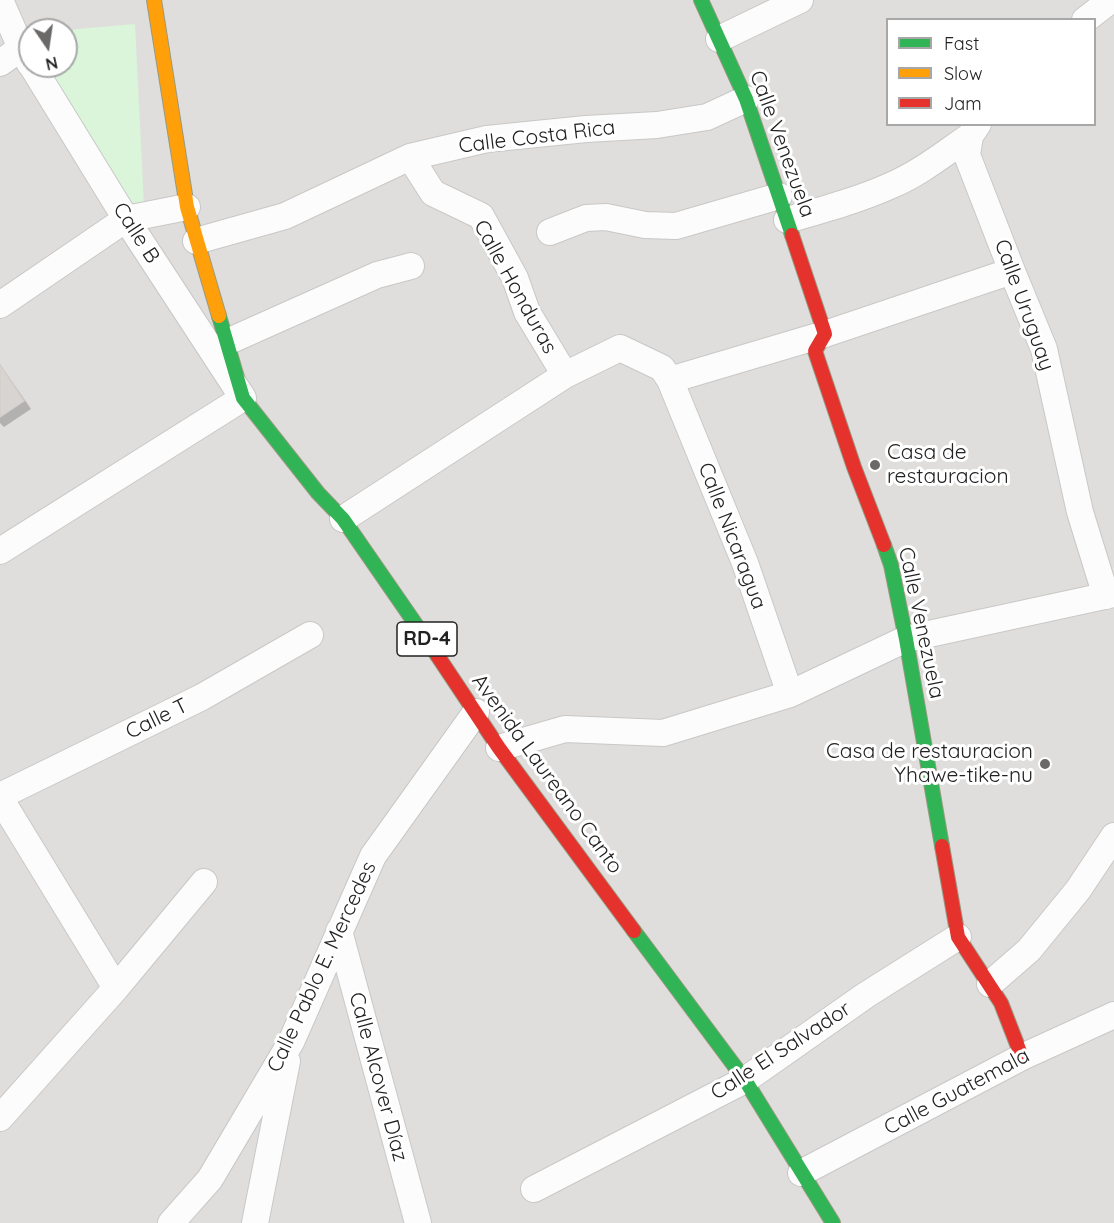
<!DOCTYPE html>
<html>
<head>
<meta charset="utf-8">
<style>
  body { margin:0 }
  #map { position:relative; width:1114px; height:1223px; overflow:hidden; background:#f0eeeb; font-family:Quicksand,sans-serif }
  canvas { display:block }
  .legend { position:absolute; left:886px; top:18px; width:210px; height:108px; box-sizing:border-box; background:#fff; border:2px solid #a7a7a7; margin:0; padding:8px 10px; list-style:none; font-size:18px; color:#222 }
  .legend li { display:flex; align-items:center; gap:12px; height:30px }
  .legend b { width:30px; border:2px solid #a7a7a7 }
  .north { position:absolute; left:18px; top:18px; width:60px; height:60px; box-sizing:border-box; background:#fff; border:2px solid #a7a7a7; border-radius:50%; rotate:167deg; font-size:16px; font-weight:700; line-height:24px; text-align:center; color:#222 }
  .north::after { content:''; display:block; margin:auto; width:21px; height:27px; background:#6a6968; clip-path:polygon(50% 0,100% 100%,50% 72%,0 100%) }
</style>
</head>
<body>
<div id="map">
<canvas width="1114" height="1223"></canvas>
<ul class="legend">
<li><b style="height:8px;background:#30b455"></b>Fast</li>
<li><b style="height:8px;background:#ff9f0a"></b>Slow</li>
<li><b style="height:8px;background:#e5322d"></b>Jam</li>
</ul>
<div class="north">N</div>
</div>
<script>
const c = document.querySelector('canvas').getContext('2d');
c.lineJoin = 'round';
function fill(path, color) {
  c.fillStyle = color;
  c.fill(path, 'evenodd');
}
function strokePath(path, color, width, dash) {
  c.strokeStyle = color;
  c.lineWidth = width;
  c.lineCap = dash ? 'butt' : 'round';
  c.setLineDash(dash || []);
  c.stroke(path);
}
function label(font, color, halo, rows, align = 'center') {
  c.font = font + ' Quicksand,sans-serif';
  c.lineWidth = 6;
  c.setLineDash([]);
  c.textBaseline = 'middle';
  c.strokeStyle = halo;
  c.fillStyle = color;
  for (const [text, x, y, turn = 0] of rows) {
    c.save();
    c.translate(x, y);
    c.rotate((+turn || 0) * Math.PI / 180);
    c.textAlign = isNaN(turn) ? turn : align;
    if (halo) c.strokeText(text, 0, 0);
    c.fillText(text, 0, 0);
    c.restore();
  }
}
const residential = new Path2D(`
  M 0,0 L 1114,0 L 1114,1223 L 0,1223 ZM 888,20 L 1094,20 L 1094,124 L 888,124 ZM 30,30 L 66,30 L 66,66 L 30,66 Z`);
const park = new Path2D(`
  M 135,24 L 145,226 L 38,66 L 66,66 L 66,30 Z`);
const shadow = new Path2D(`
  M 0,364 L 31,409 L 4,427 L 0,423 Z`);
const building = new Path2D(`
  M 0,365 L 24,401 L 0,417 Z`);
const street = new Path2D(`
  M 0,0 L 21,48 L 30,64
  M 1085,20 L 1111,0
  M 719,39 L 800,0
  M 0,63 L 21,48
  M 978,124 L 970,136 L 967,155 L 1012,271 L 1044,349 L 1080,512 L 1106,596
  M 410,157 L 433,193 L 481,216 L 515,278 L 527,312 L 565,375
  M 787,220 C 822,210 859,200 892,185 C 920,173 945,153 970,136
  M 550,232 L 586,218 L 606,217 L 645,225 L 676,226 L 779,196
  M 196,241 L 285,216 L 410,157 L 487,139 L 586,129 L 657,125 L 707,117 L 746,99
  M 0,305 L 126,219 L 187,207
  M 227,342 L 377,275 L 411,266
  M 670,380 L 745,563 L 790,694
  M 343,519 L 565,375 L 620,348 L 662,368 L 670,380 L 825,334 L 1012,271
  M 0,551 L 243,398 L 126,219 L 32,66
  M 499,748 L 565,729 L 663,733 L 790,694 L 906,639 L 1114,594
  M 0,796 L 202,697 L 310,635
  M 0,798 L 116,988
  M 339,931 L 418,1223
  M 990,984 L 1029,950 L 1078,890 L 1114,836
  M 0,1118 L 116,988 L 204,882
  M 801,1173 L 1022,1057 L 1114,1015
  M 534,1189 L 745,1080 L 866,995 L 958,937
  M 171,1223 L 210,1179 L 291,1042 L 373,856 L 476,712
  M 255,1223 L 287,1061`);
const fast = new Path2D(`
  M 701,0 L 746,99 L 792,235
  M 219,316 L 243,398 L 318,493 L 343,519 L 437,655
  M 884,545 L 891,565 L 906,639 L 942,846
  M 634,931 L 745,1080 L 833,1223`);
const slow = new Path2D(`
  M 154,0 L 187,207 L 219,316`);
const jam = new Path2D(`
  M 792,235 L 825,334 L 815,351 L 854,467 L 884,545
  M 437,655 L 499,748 L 634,931
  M 942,846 L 958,937 L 1001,1003 L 1022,1057`);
const markers = [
  [875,465,6,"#6a6968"],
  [1045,764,6,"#6a6968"]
];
const shields = [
  [427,639,60]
];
const shieldNames = [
  ["RD-4",427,639]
];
const streetNames = [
  ["Calle Costa Rica",537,137,-7],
  ["Calle Venezuela",782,144,70],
  ["Calle B",136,233,57],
  ["Calle Honduras",515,287,61],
  ["Calle Uruguay",1024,305,70],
  ["Calle Nicaragua",732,536,69],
  ["Calle Venezuela",921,623,78],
  ["Calle T",157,719,-26],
  ["Avenida Laureano Canto",547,774,54],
  ["Calle Pablo E. Mercedes",322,967,-65],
  ["Calle El Salvador",781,1051,-33],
  ["Calle Alcover Díaz",378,1077,75],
  ["Calle Guatemala",957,1092,-28]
];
const poiNames = [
  ["Casa de",887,453],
  ["restauracion",887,477],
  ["Casa de restauracion",1033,752,"right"],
  ["Yhawe-tike-nu",1033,776,"right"]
];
fill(residential, '#dfdedc');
fill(park, '#daf5da');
fill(shadow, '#0003');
fill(building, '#d7d4d2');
strokePath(building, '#d3d0cc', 1.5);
strokePath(street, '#c9c8c7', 28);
strokePath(fast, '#999a82', 16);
strokePath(slow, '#999a82', 16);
strokePath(jam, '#999a82', 16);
strokePath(street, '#fdfcfc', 26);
strokePath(fast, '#30b455', 14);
strokePath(slow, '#ff9f0a', 14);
strokePath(jam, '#e5322d', 14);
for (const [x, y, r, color] of markers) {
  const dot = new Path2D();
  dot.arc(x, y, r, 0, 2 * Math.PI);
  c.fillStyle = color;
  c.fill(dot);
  strokePath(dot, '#fff', 2);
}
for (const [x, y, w] of shields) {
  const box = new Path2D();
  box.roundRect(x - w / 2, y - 17, w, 34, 4.5);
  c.fillStyle = '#fff';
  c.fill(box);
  strokePath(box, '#222', 1.5);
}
label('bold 20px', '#222', null, shieldNames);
label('21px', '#222', '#fff', streetNames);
label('21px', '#222', '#fff', poiNames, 'left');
</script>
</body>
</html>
